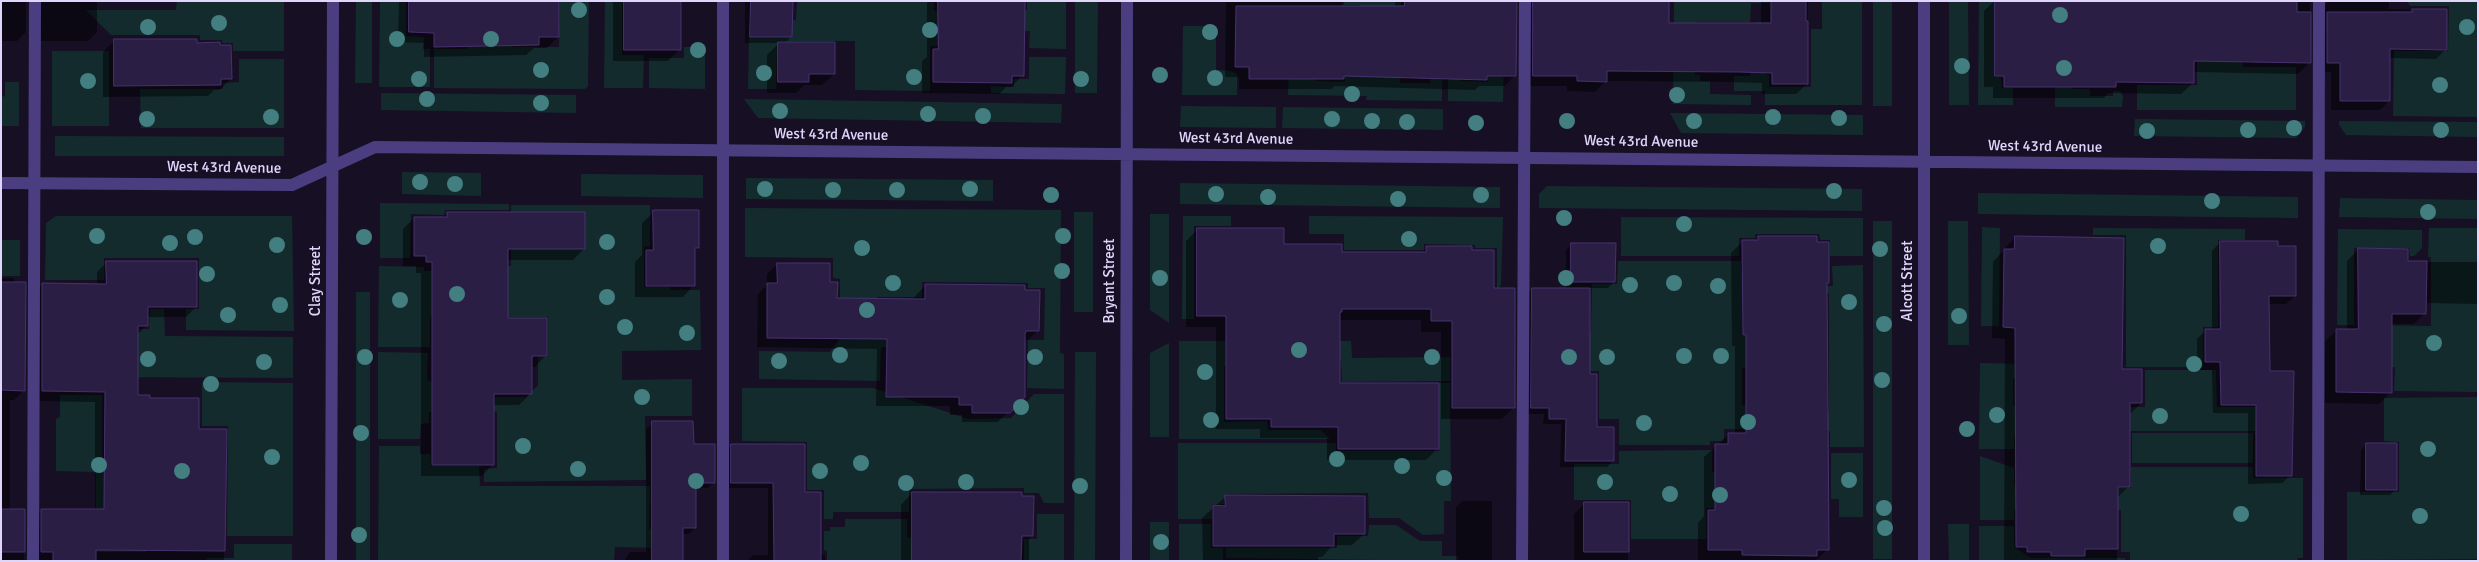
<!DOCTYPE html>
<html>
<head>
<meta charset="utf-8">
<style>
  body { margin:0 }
  #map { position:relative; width:2479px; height:562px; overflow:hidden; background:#171024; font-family:Signika,sans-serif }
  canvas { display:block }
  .frame { position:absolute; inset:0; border:2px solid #e0d6fc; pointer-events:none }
</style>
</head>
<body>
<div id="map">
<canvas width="2479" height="562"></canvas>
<div class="frame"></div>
</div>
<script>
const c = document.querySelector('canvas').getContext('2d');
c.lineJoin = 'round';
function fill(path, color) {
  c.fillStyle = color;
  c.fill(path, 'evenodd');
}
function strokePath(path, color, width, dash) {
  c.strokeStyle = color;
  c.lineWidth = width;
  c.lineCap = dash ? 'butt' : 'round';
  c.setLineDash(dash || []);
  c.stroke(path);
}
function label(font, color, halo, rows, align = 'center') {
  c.font = font + ' Signika,sans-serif';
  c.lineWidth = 4;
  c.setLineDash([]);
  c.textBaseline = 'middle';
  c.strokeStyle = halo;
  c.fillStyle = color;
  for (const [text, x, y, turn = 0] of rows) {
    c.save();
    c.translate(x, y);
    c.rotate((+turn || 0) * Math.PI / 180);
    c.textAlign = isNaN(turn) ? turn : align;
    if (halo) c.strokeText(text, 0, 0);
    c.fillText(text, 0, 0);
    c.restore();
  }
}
const green = new Path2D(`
  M 177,1 L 284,1 L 284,51 L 233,51 L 233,43 L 222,43 L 222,40 L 200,40 L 200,35 L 111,35 L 86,10 L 176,10 Z
  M 356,1 L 372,1 L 372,83 L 355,83 Z
  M 380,1 L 406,1 L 406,36 L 424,37 L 423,49 L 430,49 L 430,87 L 379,87 Z
  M 468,1 L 512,35 L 512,47 L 559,47 L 560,1 L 589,1 L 588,86 L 585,89 L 434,88 L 434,49 L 467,49 Z
  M 605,1 L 622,1 L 622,55 L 644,55 L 643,88 L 604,88 Z
  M 797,1 L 934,1 L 934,11 L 1019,12 L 945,46 L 930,46 L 930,91 L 855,90 L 855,41 L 777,41 L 776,89 L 748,89 L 749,38 L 787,38 L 788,21 L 796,20 Z
  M 1027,1 L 1066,1 L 1066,49 L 1029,48 L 1030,31 L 1022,31 L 1022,10 L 1027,10 Z
  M 1075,1 L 1098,1 L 1097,93 L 1075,93 Z
  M 1344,1 L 1401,1 L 1400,83 L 1430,83 L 1430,69 L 1442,69 L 1442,101 L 1366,100 L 1367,96 L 1288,95 L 1289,70 L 1316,72 L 1316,81 L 1345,82 L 1345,72 L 1360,16 L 1360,5 L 1344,5 Z
  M 1674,1 L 1770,1 L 1770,3 L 1751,3 L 1750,22 L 1695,22 L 1695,75 L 1700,75 L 1700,81 L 1710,81 L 1710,94 L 1751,95 L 1751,105 L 1673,104 Z
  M 1822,1 L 1862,1 L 1862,105 L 1765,105 L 1765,91 L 1734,91 L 1734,76 L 1750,76 L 1750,34 L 1757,34 L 1757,22 L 1769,22 L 1769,38 L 1765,38 L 1765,74 L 1769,75 L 1769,87 L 1811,87 L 1811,29 L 1822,29 Z
  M 1873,1 L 1892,1 L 1892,106 L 1873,106 Z
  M 1949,1 L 1968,1 L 1969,105 L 1949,105 Z
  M 1979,1 L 1994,1 L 1994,77 L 2001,77 L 2002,88 L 2013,88 L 2013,105 L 1978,105 Z
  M 2197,1 L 2243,1 L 2243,67 L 2296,67 L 2296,110 L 2137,110 L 2137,85 L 2197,85 Z
  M 2407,1 L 2478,1 L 2478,117 L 2393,116 L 2394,51 L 2448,51 L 2449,6 L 2410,6 Z
  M 1183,26 L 1216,26 L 1216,70 L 1231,71 L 1237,74 L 1237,95 L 1182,95 Z
  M 684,47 L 705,47 L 705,89 L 649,88 L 649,58 L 684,58 Z
  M 52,51 L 109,51 L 109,126 L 52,126 Z
  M 1029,57 L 1066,57 L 1065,94 L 991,93 L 991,86 L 1014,87 L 1014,79 L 1029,79 Z
  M 239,59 L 284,59 L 284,128 L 141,128 L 140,89 L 223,89 L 223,83 L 239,82 Z
  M 1489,60 L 1504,60 L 1503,102 L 1448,101 L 1448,68 L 1460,68 L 1461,81 L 1488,82 Z
  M 2055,78 L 2073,79 L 2072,89 L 2090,89 L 2090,96 L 2113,96 L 2113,91 L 2120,91 L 2123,96 L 2122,107 L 2055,107 Z
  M 5,82 L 19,82 L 19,126 L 1,126 L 1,97 L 5,96 Z
  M 381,93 L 576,95 L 576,113 L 381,110 Z
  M 744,99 L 1062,104 L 1061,123 L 758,118 Z
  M 1181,106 L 1276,107 L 1276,128 L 1180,127 Z
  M 1283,107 L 1443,109 L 1443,130 L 1282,128 Z
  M 1670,113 L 1863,115 L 1863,135 L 1681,133 Z
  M 2135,119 L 2305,121 L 2305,127 L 2296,138 L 2134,136 Z
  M 2339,121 L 2478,122 L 2478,137 L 2346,135 L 2339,125 Z
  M 55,136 L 284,137 L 284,156 L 55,156 Z
  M 402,172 L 481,173 L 481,196 L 402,194 Z
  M 581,174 L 703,175 L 703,198 L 581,196 Z
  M 746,178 L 993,180 L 993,201 L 746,199 Z
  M 1180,183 L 1500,187 L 1500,208 L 1180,204 Z
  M 1547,186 L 1862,189 L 1862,211 L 1539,208 L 1539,194 Z
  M 1978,193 L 2298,197 L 2298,218 L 1978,214 Z
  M 2340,198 L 2478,200 L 2478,219 L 2339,217 Z
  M 380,203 L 509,204 L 509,210 L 445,210 L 444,215 L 411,214 L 410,258 L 380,258 Z
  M 511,205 L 650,205 L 650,246 L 644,247 L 644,287 L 670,287 L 670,290 L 700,290 L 701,350 L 622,351 L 622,380 L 692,379 L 692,416 L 645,416 L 646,480 L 484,482 L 484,469 L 497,468 L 497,412 L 493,411 L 493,397 L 526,397 L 538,385 L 538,357 L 548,357 L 548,317 L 476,317 L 506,266 L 511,266 Z
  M 745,208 L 1061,210 L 1060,353 L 1064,354 L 1064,389 L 1027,388 L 1028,340 L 1044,340 L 1045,288 L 1028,288 L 1028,283 L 922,282 L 922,297 L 877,297 L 877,325 L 840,325 L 840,279 L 833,278 L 833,258 L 745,257 Z
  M 1074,212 L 1093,212 L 1093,312 L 1074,312 Z
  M 1150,214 L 1169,214 L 1169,323 L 1150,310 Z
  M 56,216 L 292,216 L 294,331 L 186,330 L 186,309 L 199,309 L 199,258 L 104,258 L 104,280 L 45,280 L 46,223 Z
  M 1183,216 L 1231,216 L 1231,226 L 1194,226 L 1194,319 L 1182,319 Z
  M 1309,216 L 1503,217 L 1501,284 L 1497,292 L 1497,248 L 1475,248 L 1475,245 L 1424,244 L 1424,250 L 1344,250 L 1344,234 L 1309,234 Z
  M 1621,217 L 1863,218 L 1863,256 L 1830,256 L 1830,240 L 1820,240 L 1819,234 L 1755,234 L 1755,238 L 1739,238 L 1739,256 L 1621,256 Z
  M 1873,221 L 1892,221 L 1892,559 L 1873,559 Z
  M 1948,221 L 1968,221 L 1969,345 L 1948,345 Z
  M 1982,227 L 2000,228 L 1999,326 L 1981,326 Z
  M 2093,228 L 2245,229 L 2245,240 L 2218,240 L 2218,327 L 2203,327 L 2203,367 L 2126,367 L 2126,235 L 2093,235 Z
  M 2429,228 L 2478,228 L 2478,392 L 2394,391 L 2395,367 L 2362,367 L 2362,325 L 2431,326 L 2431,257 L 2428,257 Z
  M 2338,229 L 2422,230 L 2422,248 L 2414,256 L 2410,256 L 2409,248 L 2354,248 L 2354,325 L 2337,325 Z
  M 1,240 L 20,240 L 20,276 L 1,276 Z
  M 1618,261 L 1741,261 L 1741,274 L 1754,274 L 1754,304 L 1742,305 L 1742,336 L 1755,337 L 1757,368 L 1742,368 L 1742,405 L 1757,405 L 1775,429 L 1724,429 L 1724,441 L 1710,441 L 1710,445 L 1619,445 L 1619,419 L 1599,419 L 1599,371 L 1542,371 L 1542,332 L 1591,332 L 1592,284 L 1617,284 Z
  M 1863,265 L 1864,447 L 1830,447 L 1830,431 L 1814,431 L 1809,412 L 1829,412 L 1829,293 L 1819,293 L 1819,286 L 1833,286 L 1832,266 Z
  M 379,266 L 424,267 L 424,271 L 475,271 L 474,316 L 430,316 L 430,347 L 378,347 Z
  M 356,292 L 370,292 L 370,561 L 356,561 Z
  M 150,309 L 164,309 L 165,336 L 293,337 L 293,378 L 102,377 L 103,329 L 149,329 Z
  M 846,330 L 1025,341 L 1025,349 L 881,347 L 880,381 L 759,379 L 759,351 L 830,352 Z
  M 1179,341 L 1351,341 L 1352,358 L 1450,357 L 1450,381 L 1342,382 L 1341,360 L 1274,360 L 1274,366 L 1224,366 L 1224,422 L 1267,421 L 1268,430 L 1321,430 L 1330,439 L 1179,439 Z
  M 1169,343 L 1169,437 L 1150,437 L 1150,353 Z
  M 378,352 L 428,353 L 427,379 L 441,389 L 491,413 L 429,412 L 429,423 L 421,424 L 420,439 L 378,439 Z
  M 1075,352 L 1096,352 L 1095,561 L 1074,561 Z
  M 1980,363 L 2025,364 L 2025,378 L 2013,378 L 2013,406 L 2024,406 L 2023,436 L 2014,436 L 2014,449 L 1979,449 Z
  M 2145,370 L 2216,370 L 2217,407 L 2293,407 L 2293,435 L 2255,435 L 2255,431 L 2129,431 L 2102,407 L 2145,407 Z
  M 202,382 L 293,383 L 293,536 L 227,536 L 228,426 L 202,426 Z
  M 1439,383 L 1450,383 L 1451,501 L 1444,501 L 1444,534 L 1423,535 L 1399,518 L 1369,518 L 1368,493 L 1225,494 L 1224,504 L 1212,504 L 1212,519 L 1178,519 L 1178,443 L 1336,443 L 1336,451 L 1439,451 Z
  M 742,388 L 873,388 L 969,419 L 1011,418 L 1034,394 L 1064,394 L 1064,503 L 1044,503 L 1039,493 L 1024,493 L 1024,488 L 909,489 L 909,512 L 833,512 L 833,519 L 824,519 L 824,490 L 807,490 L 807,442 L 742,441 Z
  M 60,395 L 102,395 L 102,460 L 225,461 L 146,523 L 146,552 L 96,552 L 96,472 L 56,471 L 56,419 L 60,417 Z
  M 2478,397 L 2478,559 L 2347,560 L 2347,492 L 2399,492 L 2399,442 L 2384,441 L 2384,398 Z
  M 2132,433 L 2253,433 L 2253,463 L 2132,463 Z
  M 379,446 L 420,446 L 420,454 L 430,454 L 431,466 L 479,466 L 480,486 L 650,486 L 649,529 L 664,529 L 664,548 L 615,547 L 614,561 L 378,561 Z
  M 1712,450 L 1712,472 L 1726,472 L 1740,508 L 1706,508 L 1706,539 L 1631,539 L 1631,500 L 1574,500 L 1574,464 L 1619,464 L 1619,451 Z
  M 1831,453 L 1863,453 L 1863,517 L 1839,517 L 1839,499 L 1831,499 Z
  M 1980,456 L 2014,468 L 2014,485 L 2022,486 L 2027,510 L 2014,510 L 2014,520 L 1980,520 Z
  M 2131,467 L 2253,467 L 2253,478 L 2303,478 L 2303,558 L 2298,558 L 2297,561 L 2130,561 L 2130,552 L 2121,552 L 2121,510 L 2089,510 L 2113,488 L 2131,488 Z
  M 1037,514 L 1064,514 L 1064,561 L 1024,561 L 1024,539 L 1037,539 Z
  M 845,519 L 907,519 L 907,538 L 923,538 L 920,561 L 827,561 L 827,551 L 824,550 L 824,531 L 830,531 L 830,527 L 845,527 Z
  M 1150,522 L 1169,522 L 1169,561 L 1150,561 Z
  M 1179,524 L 1211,524 L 1211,548 L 1223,548 L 1223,561 L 1179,561 Z
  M 1948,524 L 1969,524 L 1969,561 L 1949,561 Z
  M 1369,525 L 1396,525 L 1420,541 L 1442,541 L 1442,556 L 1458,556 L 1458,561 L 1226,558 L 1226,548 L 1337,548 L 1337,536 L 1368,536 Z
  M 1979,526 L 2014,526 L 2014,547 L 2031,558 L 2125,558 L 2125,561 L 1979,561 Z
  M 234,544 L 292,544 L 292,561 L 206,561 L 206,558 L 234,558 Z`);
const shadow = new Path2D(`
  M 1,1 L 97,1 L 97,32 L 88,41 L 35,41 L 30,2 L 26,2 L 26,32 L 17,41 L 1,41 L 1,81 Z
  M 399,1 L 558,1 L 558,37 L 547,48 L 534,48 L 526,55 L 424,57 L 424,43 L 398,42 Z
  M 613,1 L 680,1 L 680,49 L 668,61 L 613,61 Z
  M 745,1 L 792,1 L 791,37 L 785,43 L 834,74 L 822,85 L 804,85 L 796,93 L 767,93 L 767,55 L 779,43 L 745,43 Z
  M 927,1 L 1023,1 L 1023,75 L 1011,87 L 1006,87 L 999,94 L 922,93 L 922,61 L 927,57 Z
  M 1224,1 L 1342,1 L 1342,7 L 1395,7 L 1395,1 L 1668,1 L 1668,24 L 1761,24 L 1761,1 L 1808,1 L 1807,84 L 1796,94 L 1762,94 L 1762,83 L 1727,82 L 1606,81 L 1595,92 L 1567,91 L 1567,86 L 1523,86 L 1522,7 L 1516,4 L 1515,75 L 1505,86 L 1479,86 L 1475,90 L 1334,86 L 1332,89 L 1239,89 L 1239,77 L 1225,77 L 1226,2 Z
  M 1994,1 L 2310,2 L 2310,62 L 2298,74 L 2193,72 L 2193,83 L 2181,94 L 2108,93 L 2104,98 L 1993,98 L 1993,87 L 1984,87 L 1984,11 Z
  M 2389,1 L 2389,9 L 2446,10 L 2446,49 L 2436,59 L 2388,58 L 2389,101 L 2380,110 L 2331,110 L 2331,72 L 2318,72 L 2318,11 L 2328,2 Z
  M 114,41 L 196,44 L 231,79 L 219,90 L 214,90 L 208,96 L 103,97 L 103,52 Z
  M 654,212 L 698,248 L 694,252 L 694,285 L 683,297 L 635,297 L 635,262 L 642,255 L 642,223 Z
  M 447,214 L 584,249 L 573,260 L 507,260 L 506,319 L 546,355 L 535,367 L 531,367 L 531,393 L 519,405 L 493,405 L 493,464 L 482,476 L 421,476 L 421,273 L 416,273 L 416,266 L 403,266 L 403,229 L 414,218 L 443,218 Z
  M 1197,230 L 1340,254 L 1420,254 L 1426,248 L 1493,289 L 1513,408 L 1502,419 L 1441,419 L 1441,332 L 1421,332 L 1421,320 L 1338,320 L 1338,384 L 1437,449 L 1426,460 L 1327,460 L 1327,438 L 1260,438 L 1260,429 L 1216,429 L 1216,327 L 1186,327 L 1186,241 Z
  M 1758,237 L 1828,244 L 1826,433 L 1828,549 L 1816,560 L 1698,561 L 1698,523 L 1704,516 L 1704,457 L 1729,434 L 1735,434 L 1735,346 L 1732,346 L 1731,253 L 1742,242 L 1754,242 Z
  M 2015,237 L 2121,370 L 2141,403 L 2130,414 L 2129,486 L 2117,498 L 2117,561 L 2004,561 L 2005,339 L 1992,338 L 1993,262 Z
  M 2220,242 L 2295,296 L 2286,304 L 2268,304 L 2268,372 L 2291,475 L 2282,483 L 2248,484 L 2248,413 L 2213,413 L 2212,370 L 2197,370 L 2197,339 L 2206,330 L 2212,330 L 2212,251 Z
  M 1572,244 L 1614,282 L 1608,288 L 1589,288 L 1589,375 L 1596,428 L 1613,461 L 1607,467 L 1560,467 L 1561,424 L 1543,424 L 1544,414 L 1525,414 L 1526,295 L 1532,289 L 1566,289 L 1566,250 Z
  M 2358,250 L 2407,262 L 2478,262 L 2478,304 L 2425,303 L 2425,313 L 2414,324 L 2391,324 L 2390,393 L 2379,404 L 2325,403 L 2325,341 L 2337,330 L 2347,330 L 2347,261 Z
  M 107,262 L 196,307 L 186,317 L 147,317 L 147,325 L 137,335 L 137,397 L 149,399 L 198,430 L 226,430 L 224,561 L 31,561 L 32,520 L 42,510 L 95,510 L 95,402 L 32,401 L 32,294 L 43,284 L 97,285 L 97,272 Z
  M 777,264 L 829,284 L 836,299 L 915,300 L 915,296 L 925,286 L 1024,292 L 1038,330 L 1028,340 L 1024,340 L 1024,396 L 998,422 L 962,422 L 962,415 L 950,415 L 950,406 L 876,406 L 877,349 L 757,347 L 758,294 L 767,285 L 767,274 Z
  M 1,278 L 14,278 L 24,390 L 14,400 L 10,400 L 10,510 L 24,510 L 24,561 L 1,561 Z
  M 653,423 L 692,445 L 714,482 L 708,488 L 695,488 L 695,528 L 689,534 L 681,534 L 682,561 L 624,561 L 630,552 L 646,552 L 646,429 Z
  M 2367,444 L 2396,489 L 2390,495 L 2360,495 L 2361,450 Z
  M 732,445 L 803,493 L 820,555 L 825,555 L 825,561 L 747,561 L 753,555 L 768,555 L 768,488 L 726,488 L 726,451 Z
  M 912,493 L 1032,536 L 1029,539 L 1029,561 L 901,561 L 901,505 Z
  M 1226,496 L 1364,534 L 1352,545 L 1333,545 L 1322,557 L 1318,557 L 1318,561 L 1203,561 L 1202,518 Z
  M 1462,501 L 1492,501 L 1492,561 L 1456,561 L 1456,507 Z
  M 1585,503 L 1628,503 L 1628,561 L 1574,561 L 1574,514 Z`);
const building = new Path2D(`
  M 409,1 L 559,1 L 559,37 L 539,37 L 539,45 L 434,47 L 434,33 L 409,32 Z
  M 624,1 L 681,1 L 681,50 L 624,50 Z
  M 751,1 L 793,1 L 792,37 L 750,37 Z
  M 938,1 L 1025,1 L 1024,76 L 1012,76 L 1012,83 L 933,82 L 933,49 L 938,49 Z
  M 1405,1 L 1517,1 L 1516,76 L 1487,76 L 1487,80 L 1344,76 L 1344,79 L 1249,79 L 1249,67 L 1235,67 L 1236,6 L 1404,6 Z
  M 1533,1 L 1669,1 L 1669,23 L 1771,23 L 1771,1 L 1806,1 L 1806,21 L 1808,21 L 1808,84 L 1772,84 L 1772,73 L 1739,72 L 1607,71 L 1607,82 L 1577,81 L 1577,76 L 1533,76 Z
  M 1995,1 L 2297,1 L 2297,12 L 2311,12 L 2311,63 L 2194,61 L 2194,83 L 2116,82 L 2116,87 L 2004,87 L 2004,76 L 1995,76 Z
  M 2412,9 L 2447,9 L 2447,50 L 2390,49 L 2390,101 L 2340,101 L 2340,63 L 2327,63 L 2327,12 L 2412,12 Z
  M 114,39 L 197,39 L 197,43 L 220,42 L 220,45 L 231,45 L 232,79 L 221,79 L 221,85 L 114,86 Z
  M 778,42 L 835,42 L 835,74 L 809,74 L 809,82 L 778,82 Z
  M 653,210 L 699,210 L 699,248 L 695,248 L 695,286 L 646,286 L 646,250 L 653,250 Z
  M 447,212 L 585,212 L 585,249 L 508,249 L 508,318 L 547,318 L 547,356 L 532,356 L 532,394 L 494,394 L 494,465 L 432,465 L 432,262 L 426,262 L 426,256 L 414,256 L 414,217 L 447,217 Z
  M 1197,228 L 1284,228 L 1284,244 L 1342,244 L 1342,252 L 1426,252 L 1426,246 L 1472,246 L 1472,250 L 1494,250 L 1494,288 L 1515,288 L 1515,408 L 1452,408 L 1452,321 L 1431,321 L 1431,309 L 1342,309 L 1342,312 L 1340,312 L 1340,383 L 1439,383 L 1439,449 L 1338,449 L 1338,427 L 1271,427 L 1271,419 L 1226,419 L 1226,316 L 1197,316 Z
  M 1758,236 L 1817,236 L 1817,242 L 1829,242 L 1829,283 L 1827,283 L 1829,550 L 1817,550 L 1817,556 L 1742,555 L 1742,550 L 1708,550 L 1708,510 L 1715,510 L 1715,444 L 1728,444 L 1728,433 L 1746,433 L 1746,335 L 1743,335 L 1742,240 L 1758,240 Z
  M 2015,236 L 2124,238 L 2122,369 L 2142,369 L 2142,403 L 2130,403 L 2130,487 L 2118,487 L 2118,549 L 2085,549 L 2085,556 L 2051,556 L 2051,552 L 2027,552 L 2027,547 L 2016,547 L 2015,328 L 2003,327 L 2004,249 L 2014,249 Z
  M 2220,241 L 2278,241 L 2278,246 L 2296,246 L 2296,296 L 2269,296 L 2270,371 L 2294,371 L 2292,476 L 2256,476 L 2256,405 L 2221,405 L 2220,362 L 2205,362 L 2205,329 L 2220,329 Z
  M 1571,243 L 1616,243 L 1615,282 L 1571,282 Z
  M 2358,248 L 2408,249 L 2408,261 L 2427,261 L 2426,314 L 2392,314 L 2392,393 L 2336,392 L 2336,329 L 2358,329 Z
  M 106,261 L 197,261 L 197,307 L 148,307 L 148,326 L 138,326 L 138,395 L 150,395 L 150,398 L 199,398 L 199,429 L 227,429 L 225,551 L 96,550 L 96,561 L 53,561 L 53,552 L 41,552 L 41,509 L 104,509 L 105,392 L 42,391 L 42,283 L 106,284 Z
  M 777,263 L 830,263 L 830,282 L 838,282 L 837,298 L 925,299 L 925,284 L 1025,285 L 1025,290 L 1040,290 L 1039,331 L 1026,331 L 1025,334 L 1025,397 L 1010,413 L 972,413 L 972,405 L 959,405 L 959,397 L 886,397 L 887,339 L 767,338 L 767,283 L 777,283 Z
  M 1,282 L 26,282 L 25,391 L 1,390 Z
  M 1532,288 L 1590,288 L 1590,374 L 1597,374 L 1597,427 L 1614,427 L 1614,461 L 1565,461 L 1566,419 L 1549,419 L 1549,408 L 1531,408 Z
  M 652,421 L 693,421 L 694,444 L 715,444 L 715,483 L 696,483 L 696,528 L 683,528 L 683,561 L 652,561 Z
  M 2366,443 L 2397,443 L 2397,490 L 2366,490 Z
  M 731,444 L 805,444 L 805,492 L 821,492 L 821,561 L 774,561 L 773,483 L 731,483 Z
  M 912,492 L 1022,492 L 1022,496 L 1034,496 L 1033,536 L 1022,536 L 1021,561 L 912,561 Z
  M 1225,495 L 1365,496 L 1365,534 L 1334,534 L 1334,546 L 1213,546 L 1213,505 L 1225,506 Z
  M 1584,502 L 1629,502 L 1629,552 L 1584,552 Z
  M 1,509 L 25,509 L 25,552 L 1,552 Z`);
const lane = new Path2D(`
  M 33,561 L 35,1
  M 723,561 L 723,1
  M 1522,561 L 1525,1
  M 2318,561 L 2319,1`);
const street = new Path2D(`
  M 1924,1 L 1924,561
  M 1,183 L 292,185 L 375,147 L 2478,167
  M 331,561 L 333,1
  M 1126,561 L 1127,1`);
const trees = [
  [579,10],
  [2060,15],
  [219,23],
  [148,27],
  [2467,27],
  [930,30],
  [1210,32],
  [397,39],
  [491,39],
  [698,50],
  [1962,66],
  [2064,68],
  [541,70],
  [764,73],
  [1160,75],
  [914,77],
  [1215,78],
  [419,79],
  [1081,79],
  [88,81],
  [2440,85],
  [1352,94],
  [1677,95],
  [427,99],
  [541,103],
  [780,111],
  [928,114],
  [983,116],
  [271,117],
  [1773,117],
  [1839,118],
  [147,119],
  [1332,119],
  [1372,121],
  [1567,121],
  [1694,121],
  [1407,122],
  [1476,123],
  [2294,128],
  [2248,130],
  [2441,130],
  [2147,131],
  [420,182],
  [455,184],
  [765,189],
  [970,189],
  [833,190],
  [897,190],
  [1834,191],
  [1216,194],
  [1051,195],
  [1481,195],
  [1268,197],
  [1398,199],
  [2212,201],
  [2428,212],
  [1564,218],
  [1684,224],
  [97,236],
  [1063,236],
  [195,237],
  [364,237],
  [1409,239],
  [607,242],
  [170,243],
  [277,245],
  [2158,246],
  [862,248],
  [1880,249],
  [1062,271],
  [207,274],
  [1160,278],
  [1566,278],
  [893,283],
  [1674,283],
  [1630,285],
  [1718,286],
  [457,294],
  [607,297],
  [400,300],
  [1849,302],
  [280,305],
  [867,310],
  [228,315],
  [1959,316],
  [1884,324],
  [625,327],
  [687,333],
  [2434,343],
  [1299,350],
  [840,355],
  [1684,356],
  [1721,356],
  [365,357],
  [1035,357],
  [1432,357],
  [1569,357],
  [1607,357],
  [148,359],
  [779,361],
  [264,362],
  [2194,364],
  [1205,372],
  [1882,380],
  [211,384],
  [642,397],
  [1021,407],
  [1997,415],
  [2160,416],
  [1211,420],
  [1748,422],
  [1644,423],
  [1967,429],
  [361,433],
  [523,446],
  [2428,449],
  [272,457],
  [1337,459],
  [861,463],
  [99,465],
  [1402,466],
  [578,469],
  [182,471],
  [820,471],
  [1444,478],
  [1849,480],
  [696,481],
  [966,482],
  [1605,482],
  [906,483],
  [1080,486],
  [1670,494],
  [1720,495],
  [1884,508],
  [2241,514],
  [2420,516],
  [1885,528],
  [359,535],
  [1161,542]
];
const streetNames = [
  ["West 43rd Avenue",831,135,1],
  ["West 43rd Avenue",1236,139,1],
  ["West 43rd Avenue",1641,142,1],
  ["West 43rd Avenue",2045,147,1],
  ["West 43rd Avenue",224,168,1],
  ["Clay Street",316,281,-90],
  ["Bryant Street",1110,281,-90],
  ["Alcott Street",1908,281,-90]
];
fill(green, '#142b2e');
fill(shadow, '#0007');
fill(building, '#2b1e44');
strokePath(building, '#47316e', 1);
strokePath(lane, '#4b3e80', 12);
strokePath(street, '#4b3e80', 12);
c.fillStyle = '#437e81';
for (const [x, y] of trees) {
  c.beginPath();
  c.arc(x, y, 8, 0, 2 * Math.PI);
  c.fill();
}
label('15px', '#e0d6fc', '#171024', streetNames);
</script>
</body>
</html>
